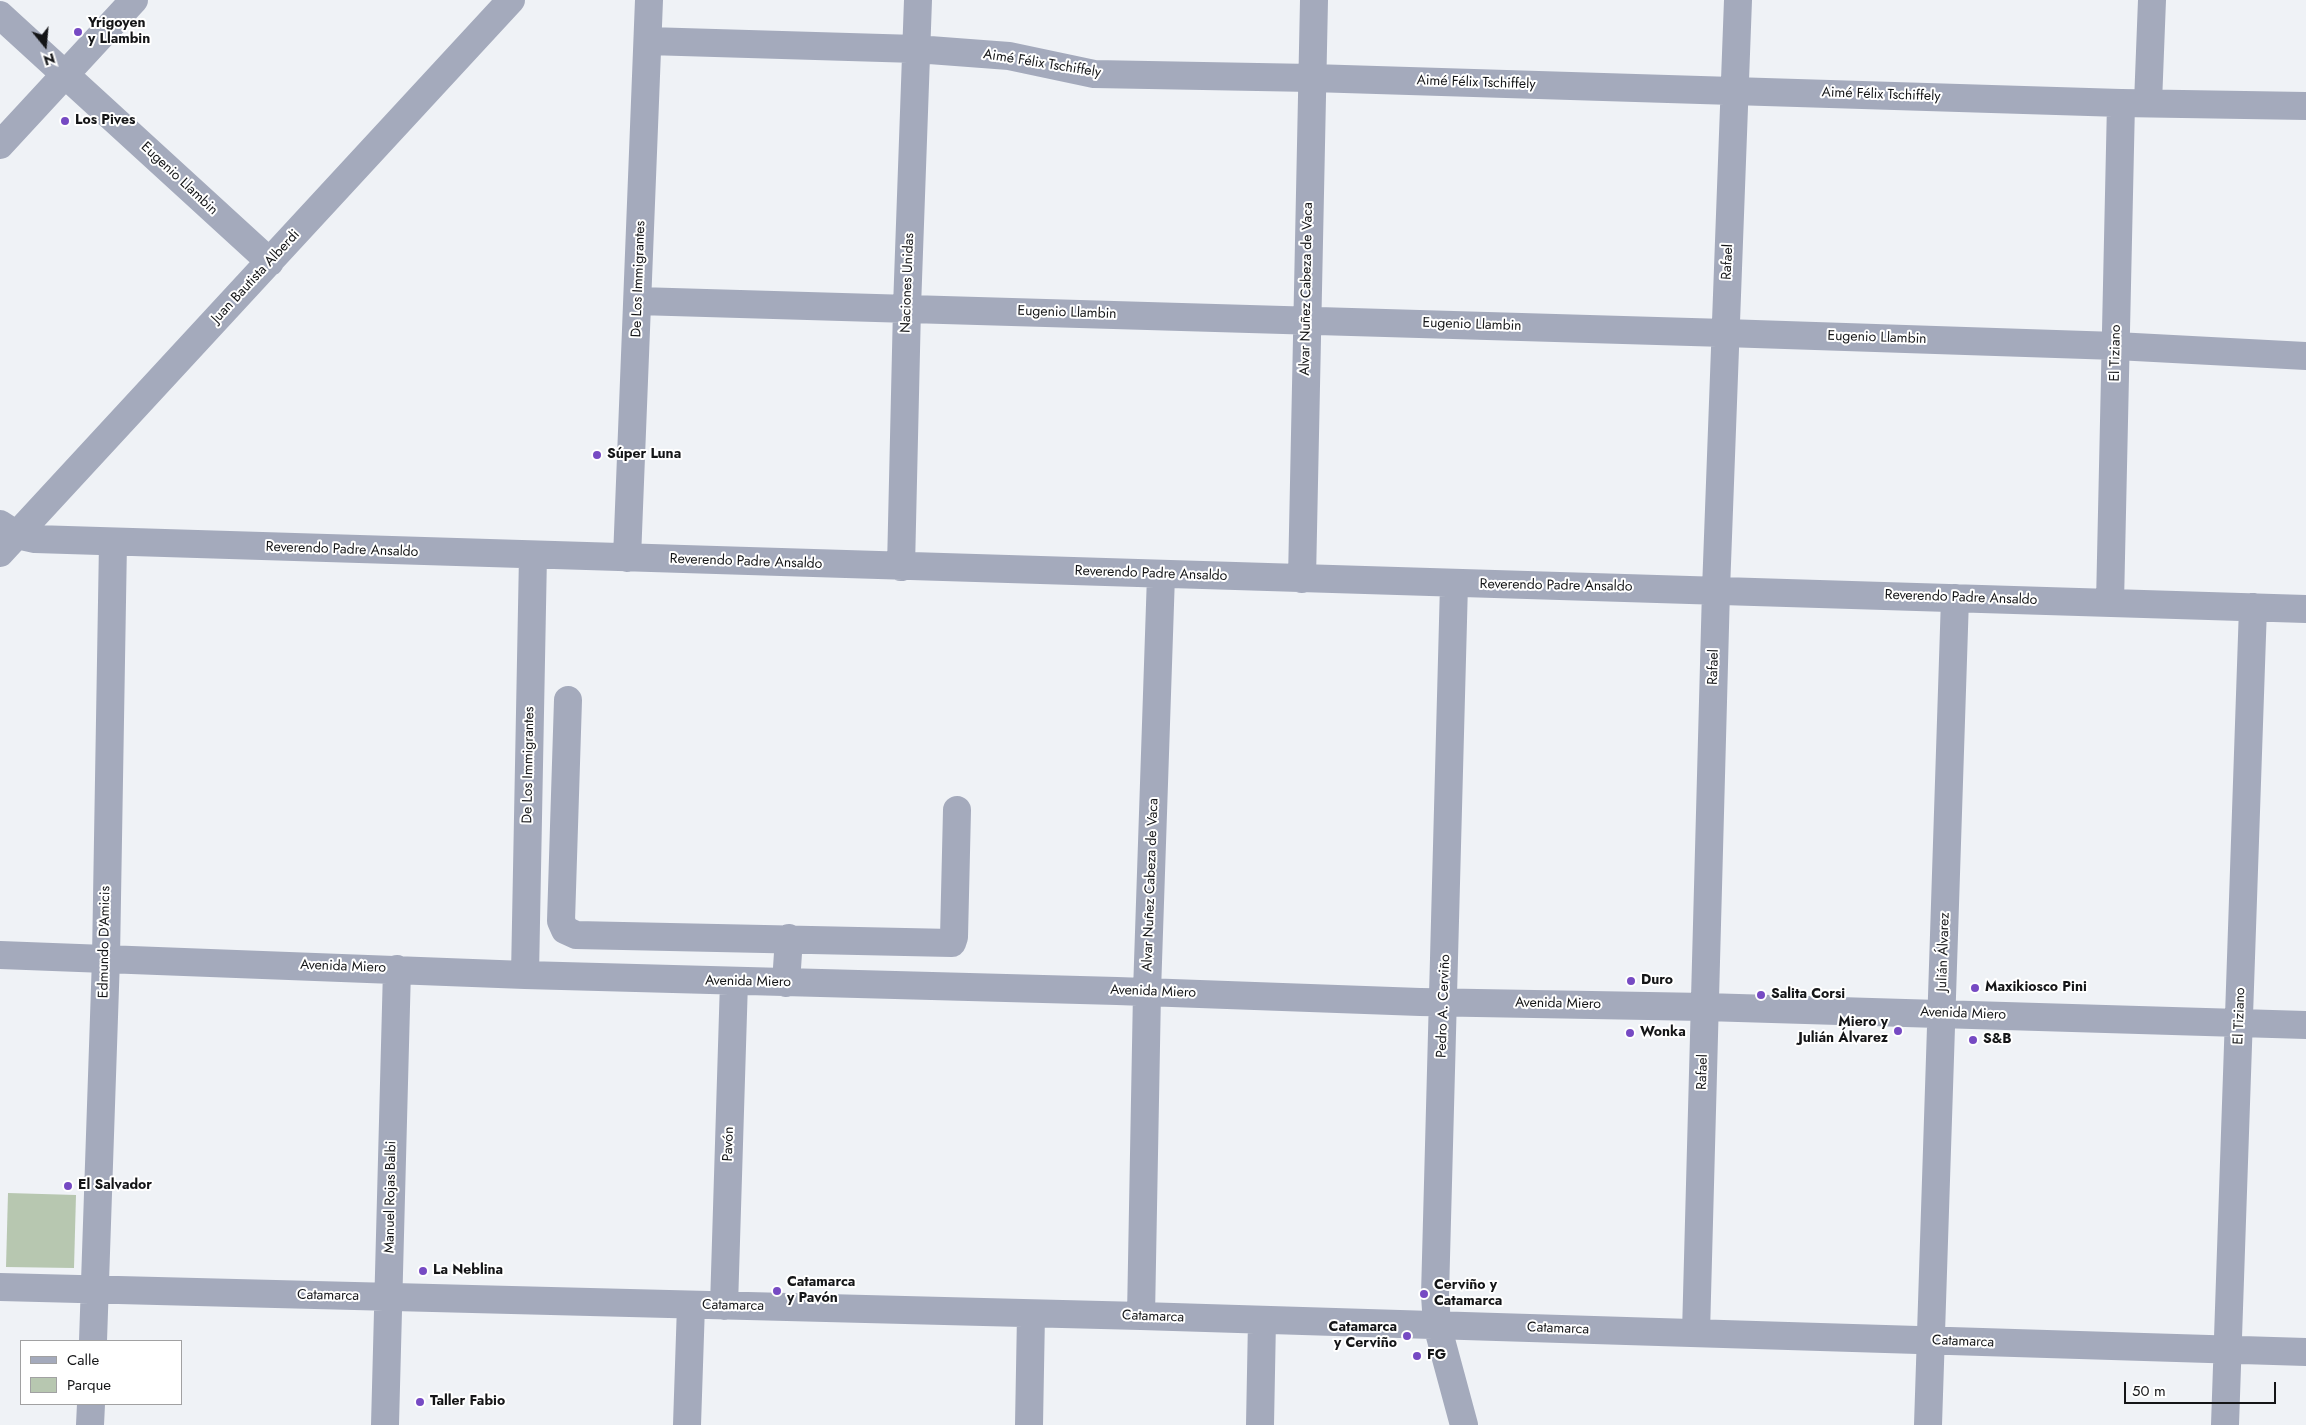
<!DOCTYPE html>
<html>
<head>
<meta charset="utf-8">
<style>
  body { margin:0 }
  #map { position:relative; width:2306px; height:1425px; overflow:hidden; background:#eff2f6; font-family:Jost,sans-serif }
  canvas { display:block }
  .legend { position:absolute; left:20px; top:1340px; width:162px; height:65px; box-sizing:border-box; background:#fff; border:1px solid #a1a1a2; margin:0; padding:6px 9px; list-style:none; font-size:15px; color:#141517 }
  .legend li { display:flex; align-items:center; gap:10px; height:25px }
  .legend b { width:25px; border:1px solid #a1a1a2 }
  .north { position:absolute; left:20px; top:20px; width:50px; height:50px; -webkit-text-stroke:4px #fff; paint-order:stroke; rotate:163deg; font-size:14px; font-weight:700; line-height:20px; text-align:center; color:#141517 }
  .north::after { content:''; display:block; margin:auto; width:18px; height:22px; background:#141517; clip-path:polygon(50% 0,100% 100%,50% 72%,0 100%) }
  .scale { position:absolute; left:2124px; top:1382px; width:152px; height:22px; box-sizing:border-box; border:2px solid #141517; border-top:0; padding-left:6px; font-size:15px; line-height:18px; white-space:nowrap; color:#141517; -webkit-text-stroke:4px #fff; paint-order:stroke }
</style>
</head>
<body>
<div id="map">
<canvas width="2306" height="1425"></canvas>
<ul class="legend">
<li><b style="height:6px;background:#a4aabc"></b>Calle</li>
<li><b style="height:14px;background:#b7c7b0"></b>Parque</li>
</ul>
<div class="north">N</div>
<div class="scale">50 m</div>
</div>
<script>
const c = document.querySelector('canvas').getContext('2d');
c.lineJoin = 'round';
function fill(path, color) {
  c.fillStyle = color;
  c.fill(path, 'evenodd');
}
function strokePath(path, color, width, dash) {
  c.strokeStyle = color;
  c.lineWidth = width;
  c.lineCap = dash ? 'butt' : 'round';
  c.setLineDash(dash || []);
  c.stroke(path);
}
function label(font, color, halo, rows, align = 'center') {
  c.font = font + ' Jost,sans-serif';
  c.lineWidth = 4;
  c.setLineDash([]);
  c.textBaseline = 'middle';
  c.strokeStyle = halo;
  c.fillStyle = color;
  for (const [text, x, y, turn = 0] of rows) {
    c.save();
    c.translate(x, y);
    c.rotate((+turn || 0) * Math.PI / 180);
    c.textAlign = isNaN(turn) ? turn : align;
    if (halo) c.strokeText(text, 0, 0);
    c.fillText(text, 0, 0);
    c.restore();
  }
}
const green = new Path2D(`
  M 8,1193 L 76,1195 L 74,1268 L 6,1267 Z`);
const minor = new Path2D(`
  M 0,15 L 270,262
  M 648,41 L 916,49 L 1009,56 L 1094,74 L 1312,78 L 2121,103 L 2306,106
  M 2148,103 L 2152,0
  M 0,145 L 134,0
  M 638,301 L 1725,333 L 2116,346 L 2306,356
  M 0,524 L 17,535 L 35,539 L 2306,609
  M 0,553 L 511,0
  M 627,558 L 649,0
  M 901,567 L 907,308 L 918,0
  M 1302,579 L 1314,0
  M 1454,584 L 1435,1295 L 1437,1325 L 1464,1425
  M 2110,603 L 2121,103
  M 568,700 L 561,921 L 565,930 L 576,935 L 952,943 L 954,937 L 957,810
  M 0,955 L 525,975 L 1117,991 L 1420,1002 L 1705,1007 L 2306,1025
  M 525,975 L 533,555
  M 786,983 L 789,938
  M 0,1287 L 1141,1316 L 2306,1352
  M 724,1306 L 734,981
  M 1141,1316 L 1147,992 L 1161,575
  M 1696,1333 L 1716,590 L 1738,0
  M 93,1341 L 106,958 L 113,542
  M 90,1425 L 91,1404
  M 385,1425 L 397,969
  M 687,1425 L 691,1305
  M 1029,1425 L 1031,1314
  M 1260,1425 L 1262,1320
  M 1928,1425 L 1955,598
  M 2225,1425 L 2253,607`);
const markers = [
  [78,32,5,"#764ac3"],
  [65,121,5,"#764ac3"],
  [597,455,5,"#764ac3"],
  [1631,981,5,"#764ac3"],
  [1975,988,5,"#764ac3"],
  [1761,995,5,"#764ac3"],
  [1898,1031,5,"#764ac3"],
  [1630,1033,5,"#764ac3"],
  [1973,1040,5,"#764ac3"],
  [68,1186,5,"#764ac3"],
  [423,1271,5,"#764ac3"],
  [777,1291,5,"#764ac3"],
  [1424,1294,5,"#764ac3"],
  [1407,1336,5,"#764ac3"],
  [1417,1356,5,"#764ac3"],
  [420,1402,5,"#764ac3"]
];
const poiNames = [
  ["Yrigoyen",88,24],
  ["y Llambin",88,40],
  ["Los Pives",75,121],
  ["Súper Luna",607,455],
  ["Duro",1641,981],
  ["Maxikiosco Pini",1985,988],
  ["Salita Corsi",1771,995],
  ["Miero y",1888,1023,"right"],
  ["Julián Álvarez",1888,1039,"right"],
  ["Wonka",1640,1033],
  ["S&B",1983,1040],
  ["El Salvador",78,1186],
  ["La Neblina",433,1271],
  ["Catamarca",787,1283],
  ["y Pavón",787,1299],
  ["Cerviño y",1434,1286],
  ["Catamarca",1434,1302],
  ["Catamarca",1397,1328,"right"],
  ["y Cerviño",1397,1344,"right"],
  ["FG",1427,1356],
  ["Taller Fabio",430,1402]
];
const streetNames = [
  ["Aimé Félix Tschiffely",1042,64,9],
  ["Aimé Félix Tschiffely",1476,83,2],
  ["Aimé Félix Tschiffely",1881,95,2],
  ["Eugenio Llambin",179,179,43],
  ["Rafael",1728,262,-87],
  ["Juan Bautista Alberdi",256,277,-47],
  ["De Los Immigrantes",639,279,-88],
  ["Naciones Unidas",908,283,-88],
  ["Alvar Nuñez Cabeza de Vaca",1307,289,-89],
  ["Eugenio Llambin",1067,313,2],
  ["Eugenio Llambin",1472,325,2],
  ["Eugenio Llambin",1877,338,2],
  ["El Tiziano",2116,353,-89],
  ["Reverendo Padre Ansaldo",342,550,2],
  ["Reverendo Padre Ansaldo",746,562,2],
  ["Reverendo Padre Ansaldo",1151,574,2],
  ["Reverendo Padre Ansaldo",1556,586,1],
  ["Reverendo Padre Ansaldo",1961,598,2],
  ["Rafael",1714,667,-88],
  ["De Los Immigrantes",529,765,-89],
  ["Alvar Nuñez Cabeza de Vaca",1151,885,-88],
  ["Edmundo D'Amicis",105,942,-89],
  ["Julián Álvarez",1944,952,-88],
  ["Avenida Miero",343,967,2],
  ["Avenida Miero",748,982,1],
  ["Avenida Miero",1153,992,2],
  ["Avenida Miero",1558,1004,1],
  ["Pedro A. Cerviño",1444,1006,-88],
  ["Avenida Miero",1963,1014,2],
  ["El Tiziano",2240,1016,-88],
  ["Rafael",1703,1072,-88],
  ["Pavón",729,1144,-88],
  ["Manuel Rojas Balbi",391,1197,-89],
  ["Catamarca",328,1296,1],
  ["Catamarca",733,1306,1],
  ["Catamarca",1153,1317,2],
  ["Catamarca",1558,1329,2],
  ["Catamarca",1963,1342,2]
];
fill(green, '#b7c7b0');
strokePath(minor, '#a4aabc', 28);
for (const [x, y, r, color] of markers) {
  const dot = new Path2D();
  dot.arc(x, y, r, 0, 2 * Math.PI);
  c.fillStyle = color;
  c.fill(dot);
  strokePath(dot, '#fff', 2);
}
label('bold 14px', '#141517', '#fff', poiNames, 'left');
label('14px', '#141517', '#fff', streetNames);
</script>
</body>
</html>
